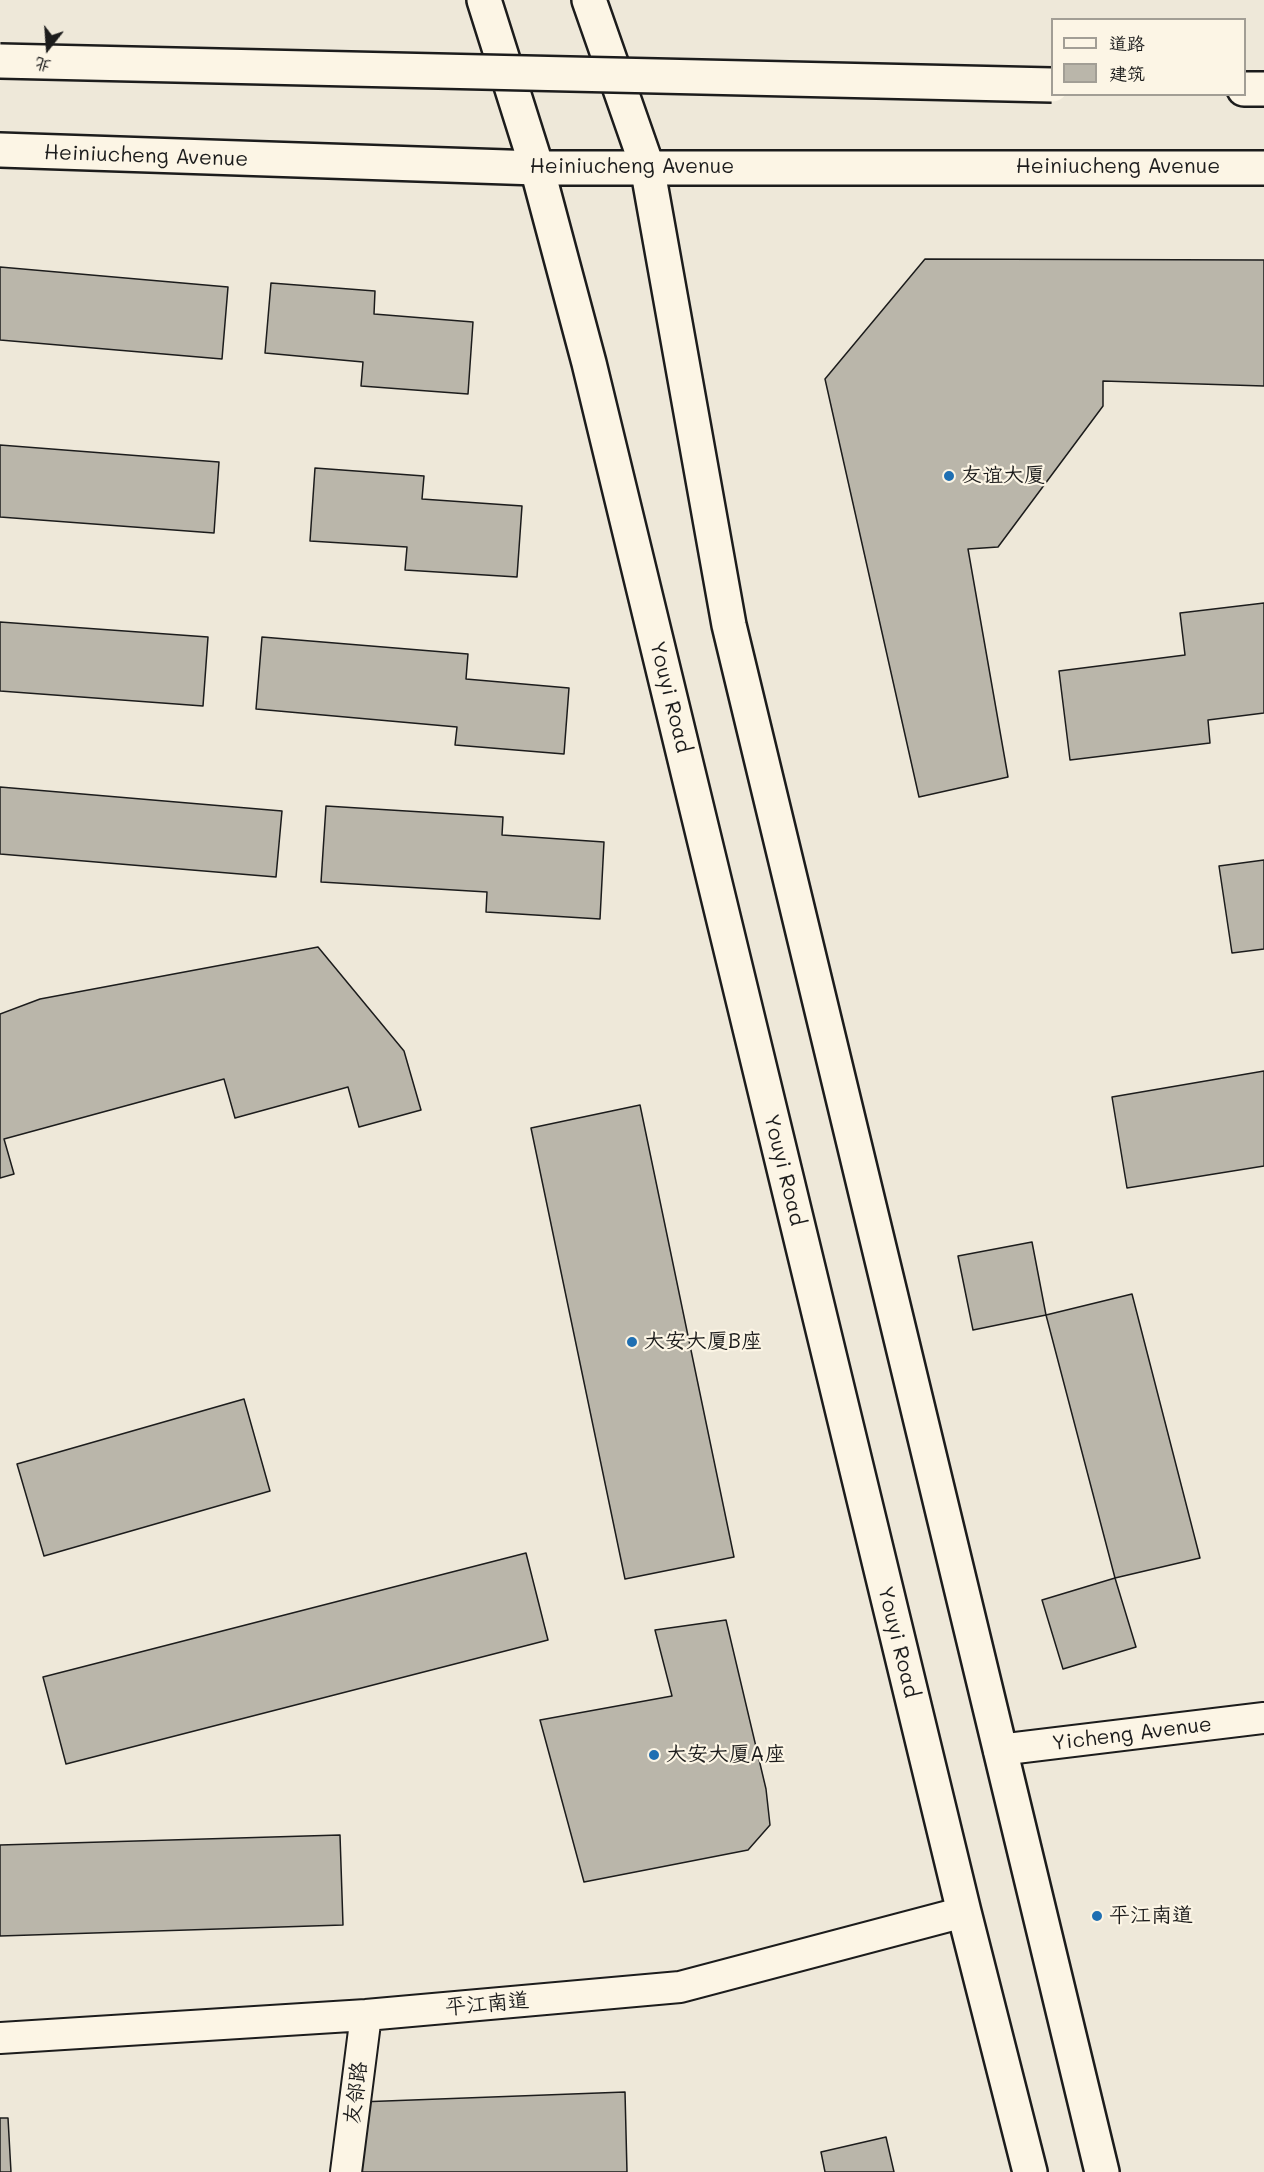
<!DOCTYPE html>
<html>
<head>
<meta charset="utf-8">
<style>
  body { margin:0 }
  #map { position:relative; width:1264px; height:2172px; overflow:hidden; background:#eee8d9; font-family:Mali,"LXGW WenKai TC",sans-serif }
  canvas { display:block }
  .legend { position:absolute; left:1051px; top:18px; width:195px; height:78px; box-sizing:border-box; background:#fcf5e5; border:2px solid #a29e95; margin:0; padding:8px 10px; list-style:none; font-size:18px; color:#1c1c1c }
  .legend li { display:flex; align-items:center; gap:12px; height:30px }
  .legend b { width:30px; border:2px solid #a29e95 }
  .north { position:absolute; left:18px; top:18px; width:60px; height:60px; -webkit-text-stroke:4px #fcf5e5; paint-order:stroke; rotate:197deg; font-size:16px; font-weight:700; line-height:24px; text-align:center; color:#1c1c1c }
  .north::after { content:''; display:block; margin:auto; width:21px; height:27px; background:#1c1c1c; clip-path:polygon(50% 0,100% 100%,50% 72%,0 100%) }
</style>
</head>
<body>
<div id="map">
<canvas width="1264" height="2172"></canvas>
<ul class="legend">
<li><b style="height:8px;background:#fcf5e5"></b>道路</li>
<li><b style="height:16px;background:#bab6aa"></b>建筑</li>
</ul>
<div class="north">北</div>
</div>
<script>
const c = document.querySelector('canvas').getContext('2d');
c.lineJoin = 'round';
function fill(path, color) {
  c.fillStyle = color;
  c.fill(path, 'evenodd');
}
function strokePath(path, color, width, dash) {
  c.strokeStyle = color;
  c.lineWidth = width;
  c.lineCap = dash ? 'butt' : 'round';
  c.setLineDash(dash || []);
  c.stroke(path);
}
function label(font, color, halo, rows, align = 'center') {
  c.font = font + ' Mali,"LXGW WenKai TC",sans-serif';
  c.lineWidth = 4.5;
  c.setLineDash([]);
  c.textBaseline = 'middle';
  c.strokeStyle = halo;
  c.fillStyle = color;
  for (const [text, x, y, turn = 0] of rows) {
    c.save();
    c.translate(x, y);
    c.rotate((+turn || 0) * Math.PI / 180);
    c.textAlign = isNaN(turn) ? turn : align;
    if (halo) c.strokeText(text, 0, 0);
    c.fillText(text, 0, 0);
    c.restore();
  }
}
const building = new Path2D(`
  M 925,259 L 1264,260 L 1264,386 L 1103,381 L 1103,406 L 998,547 L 968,549 L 1008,777 L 919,797 L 825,379 Z
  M 0,267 L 228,287 L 222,359 L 0,340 Z
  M 271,283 L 375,291 L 374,314 L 473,322 L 468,394 L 361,386 L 363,362 L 265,353 Z
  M 0,445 L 219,462 L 214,533 L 0,517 Z
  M 315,468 L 424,476 L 422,499 L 522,506 L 517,577 L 405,570 L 407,547 L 310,541 Z
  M 1264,603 L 1264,713 L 1208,720 L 1210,743 L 1070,760 L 1059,671 L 1185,655 L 1180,613 Z
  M 0,622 L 208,637 L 203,706 L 0,691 Z
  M 262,637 L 468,654 L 466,679 L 569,688 L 564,754 L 455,745 L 457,727 L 256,709 Z
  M 0,787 L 282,811 L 276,877 L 0,854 Z
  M 326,806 L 503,817 L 502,835 L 604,842 L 600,919 L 486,912 L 487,892 L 321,882 Z
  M 1264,860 L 1264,949 L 1232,953 L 1219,866 Z
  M 318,947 L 404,1051 L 421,1110 L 359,1127 L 348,1087 L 235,1118 L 224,1079 L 4,1139 L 14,1174 L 0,1178 L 0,1014 L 40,999 Z
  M 1264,1071 L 1264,1166 L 1127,1188 L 1112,1097 Z
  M 640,1105 L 734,1557 L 625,1579 L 531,1128 Z
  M 1032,1242 L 1046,1315 L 973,1330 L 958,1256 Z
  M 1132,1294 L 1200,1558 L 1115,1578 L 1046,1315 Z
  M 244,1399 L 270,1491 L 44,1556 L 17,1464 Z
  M 526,1553 L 548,1640 L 66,1764 L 43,1677 Z
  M 1115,1578 L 1136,1647 L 1063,1669 L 1042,1600 Z
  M 726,1620 L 766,1789 L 770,1825 L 748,1850 L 584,1882 L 540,1720 L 672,1696 L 655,1630 Z
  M 340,1835 L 343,1925 L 0,1936 L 0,1845 Z
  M 625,2092 L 627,2172 L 361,2172 L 359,2102 Z
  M 0,2118 L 8,2118 L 11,2172 L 0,2172 Z
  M 886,2137 L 894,2172 L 825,2172 L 821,2152 Z`);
const minor = new Path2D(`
  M 999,1750 L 1264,1718
  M 0,2038 L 366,2015 L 680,1987 L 964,1912
  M 346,2172 L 366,2015`);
const secondary = new Path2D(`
  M 0,150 L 537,168 L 1264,168`);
const primary = new Path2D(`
  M 484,0 L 537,168 L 589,363 L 964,1912 L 1030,2172
  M 589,0 L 647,166 L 729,625 L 1102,2172`);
const trunk = new Path2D(`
  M 1244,89 L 1264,89`);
const trunkBridge = new Path2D(`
  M 0,61 L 1052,85`);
const markers = [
  [949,476,6,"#1f6fb2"],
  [632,1342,6,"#1f6fb2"],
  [654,1755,6,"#1f6fb2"],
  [1097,1916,6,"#1f6fb2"]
];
const streetNames = [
  ["Heiniucheng Avenue",146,156,2],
  ["Heiniucheng Avenue",632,167],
  ["Heiniucheng Avenue",1118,167],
  ["Youyi Road",670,697,76],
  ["Youyi Road",784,1170,76],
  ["Youyi Road",898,1642,76],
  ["Yicheng Avenue",1132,1734,-7],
  ["平江南道",487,2004,-5],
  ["友邻路",356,2093,-83]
];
const poiNames = [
  ["友谊大厦",961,476],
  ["大安大厦B座",644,1342],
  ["大安大厦A座",666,1755],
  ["平江南道",1109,1916]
];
fill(building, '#bab6aa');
strokePath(building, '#1c1c1c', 1.5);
strokePath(minor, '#1c1c1c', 34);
strokePath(secondary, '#1c1c1c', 38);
strokePath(primary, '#1c1c1c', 38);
strokePath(trunk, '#1c1c1c', 38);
strokePath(minor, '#fcf5e5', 30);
strokePath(secondary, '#fcf5e5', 33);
strokePath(primary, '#fcf5e5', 33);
strokePath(trunk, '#fcf5e5', 33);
strokePath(trunkBridge, '#1c1c1c', 38, []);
strokePath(trunkBridge, '#fcf5e5', 33);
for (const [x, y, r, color] of markers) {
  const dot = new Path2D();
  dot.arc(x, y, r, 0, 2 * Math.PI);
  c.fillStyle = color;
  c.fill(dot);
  strokePath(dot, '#fcf5e5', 2);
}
label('21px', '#1c1c1c', '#fcf5e5', streetNames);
label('21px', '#1c1c1c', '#fcf5e5', poiNames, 'left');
</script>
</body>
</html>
